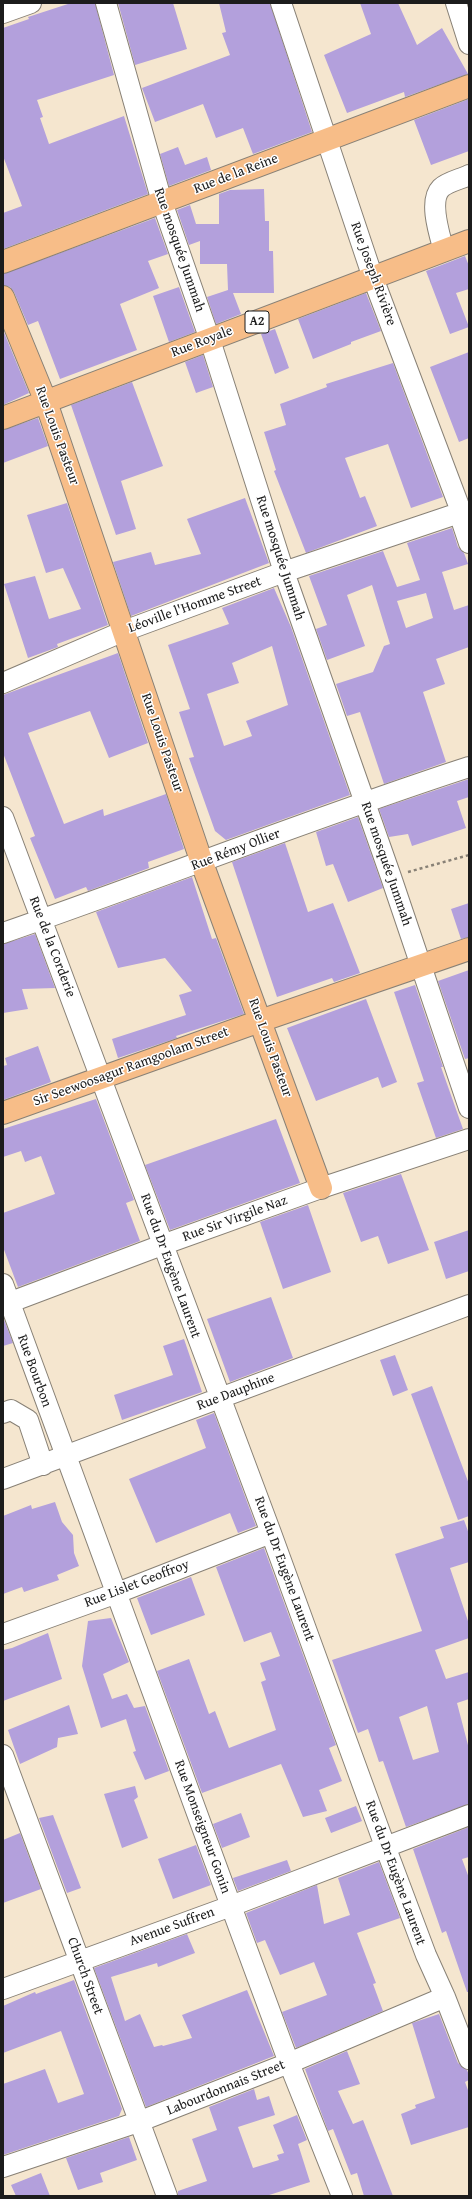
<!DOCTYPE html>
<html>
<head>
<meta charset="utf-8">
<style>
  body { margin:0 }
  #map { position:relative; width:472px; height:2199px; overflow:hidden; background:#f5e6cf; font-family:"Gentium Book Plus",serif }
  canvas { display:block }
  .frame { position:absolute; inset:0; border:4px solid #1c1c1c; pointer-events:none }
</style>
</head>
<body>
<div id="map">
<canvas width="472" height="2199"></canvas>
<div class="frame"></div>
</div>
<script>
const c = document.querySelector('canvas').getContext('2d');
c.lineJoin = 'round';
function fill(path, color) {
  c.fillStyle = color;
  c.fill(path, 'evenodd');
}
function strokePath(path, color, width, dash) {
  c.strokeStyle = color;
  c.lineWidth = width;
  c.lineCap = dash ? 'butt' : 'round';
  c.setLineDash(dash || []);
  c.stroke(path);
}
function label(font, color, halo, rows, align = 'center') {
  c.font = font + ' "Gentium Book Plus",serif';
  c.lineWidth = 3;
  c.setLineDash([]);
  c.textBaseline = 'middle';
  c.strokeStyle = halo;
  c.fillStyle = color;
  for (const [text, x, y, turn = 0] of rows) {
    c.save();
    c.translate(x, y);
    c.rotate((+turn || 0) * Math.PI / 180);
    c.textAlign = isNaN(turn) ? turn : align;
    if (halo) c.strokeText(text, 0, 0);
    c.fillText(text, 0, 0);
    c.restore();
  }
}
const building = new Path2D(`
  M 71,3 L 95,3 L 114,75 L 37,100 L 43,117 L 40,118 L 49,144 L 124,116 L 148,194 L 3,249 L 3,213 L 22,206 L 3,156 L 3,28 L 29,19 L 28,17 Z
  M 118,3 L 173,3 L 187,49 L 135,65 Z
  M 219,3 L 270,3 L 312,132 L 253,154 L 243,128 L 216,138 L 203,104 L 155,122 L 142,88 L 230,55 L 222,33 L 226,32 Z
  M 360,3 L 398,3 L 417,45 L 442,28 L 468,74 L 405,97 L 404,92 L 347,113 L 324,55 L 371,34 Z
  M 469,99 L 469,151 L 431,165 L 414,120 Z
  M 178,147 L 185,165 L 207,157 L 211,170 L 169,186 L 160,154 Z
  M 264,189 L 265,221 L 269,221 L 269,251 L 273,251 L 274,293 L 233,293 L 241,314 L 216,324 L 207,297 L 228,290 L 227,264 L 200,264 L 200,241 L 189,245 L 177,210 L 190,205 L 196,224 L 219,224 L 219,194 L 230,190 Z
  M 155,218 L 168,254 L 148,261 L 159,288 L 120,304 L 137,350 L 60,379 L 38,321 L 28,325 L 14,292 L 10,287 L 3,285 L 3,274 Z
  M 465,256 L 469,266 L 469,289 L 456,293 L 469,327 L 450,334 L 426,271 Z
  M 179,287 L 195,332 L 169,342 L 153,296 Z
  M 366,293 L 381,331 L 351,342 L 351,344 L 313,359 L 298,319 Z
  M 275,329 L 289,368 L 275,374 L 261,334 Z
  M 3,330 L 29,393 L 3,405 Z
  M 469,352 L 469,438 L 459,442 L 430,367 Z
  M 203,355 L 213,387 L 196,393 L 185,362 Z
  M 393,363 L 443,497 L 411,508 L 388,444 L 345,458 L 360,498 L 365,496 L 377,526 L 306,553 L 274,471 L 276,470 L 264,432 L 286,425 L 280,404 L 327,387 L 326,384 Z
  M 132,382 L 163,466 L 121,481 L 136,529 L 116,535 L 71,405 Z
  M 38,418 L 48,446 L 3,463 L 3,430 Z
  M 245,498 L 269,563 L 131,616 L 113,562 L 151,552 L 155,565 L 201,554 L 187,519 Z
  M 67,503 L 108,625 L 57,644 L 58,647 L 28,658 L 4,584 L 35,576 L 49,619 L 81,609 L 63,568 L 46,573 L 27,515 Z
  M 452,528 L 458,547 L 464,553 L 468,564 L 442,572 L 454,610 L 469,605 L 469,647 L 436,659 L 445,684 L 423,692 L 446,762 L 384,784 L 360,712 L 347,716 L 336,684 L 373,672 L 384,646 L 390,644 L 372,585 L 347,595 L 365,646 L 327,660 L 316,629 L 327,625 L 309,576 L 383,551 L 397,587 L 420,580 L 407,543 ZM 426,593 L 433,618 L 406,628 L 397,601 Z
  M 274,588 L 291,627 L 350,795 L 226,840 L 215,831 L 189,758 L 194,757 L 179,712 L 190,709 L 168,645 L 229,624 L 222,608 ZM 272,646 L 288,705 L 246,721 L 252,736 L 224,746 L 207,694 L 239,683 L 232,663 Z
  M 118,653 L 148,743 L 109,758 L 90,711 L 28,733 L 64,824 L 103,809 L 104,816 L 166,794 L 184,849 L 148,862 L 149,868 L 88,891 L 86,887 L 55,899 L 30,838 L 35,836 L 3,753 L 3,695 Z
  M 469,779 L 469,797 L 457,801 L 466,828 L 412,846 L 408,834 L 389,837 L 379,809 Z
  M 358,817 L 383,888 L 348,902 L 333,864 L 326,866 L 316,832 Z
  M 285,843 L 308,912 L 333,903 L 360,973 L 334,982 L 332,978 L 277,997 L 232,862 Z
  M 192,877 L 212,939 L 216,938 L 244,1014 L 176,1036 L 177,1038 L 118,1058 L 112,1039 L 186,1015 L 179,995 L 192,991 L 165,958 L 118,968 L 96,912 Z
  M 469,903 L 469,937 L 461,939 L 451,909 Z
  M 35,934 L 55,988 L 22,989 L 28,1009 L 3,1013 L 3,944 Z
  M 469,970 L 469,1058 L 465,1059 L 438,981 Z
  M 415,985 L 443,1067 L 441,1067 L 463,1129 L 436,1138 L 417,1083 L 424,1081 L 394,992 Z
  M 366,999 L 397,1082 L 382,1088 L 378,1077 L 316,1101 L 287,1028 Z
  M 38,1046 L 51,1082 L 3,1100 L 3,1066 L 7,1065 L 5,1058 Z
  M 96,1099 L 134,1200 L 126,1203 L 140,1241 L 18,1287 L 3,1247 L 3,1213 L 55,1194 L 41,1156 L 25,1162 L 21,1151 L 3,1157 L 3,1129 Z
  M 276,1119 L 300,1183 L 170,1230 L 145,1165 Z
  M 401,1174 L 429,1250 L 388,1264 L 378,1236 L 361,1242 L 343,1193 Z
  M 308,1205 L 331,1272 L 283,1289 L 260,1222 Z
  M 469,1230 L 469,1271 L 446,1279 L 434,1242 Z
  M 271,1297 L 293,1358 L 230,1382 L 207,1319 Z
  M 3,1317 L 13,1343 L 3,1346 Z
  M 184,1339 L 202,1392 L 122,1420 L 114,1395 L 173,1375 L 163,1346 Z
  M 395,1355 L 408,1390 L 393,1396 L 380,1360 Z
  M 432,1386 L 469,1484 L 469,1516 L 458,1520 L 411,1394 Z
  M 214,1413 L 256,1526 L 238,1533 L 230,1513 L 156,1543 L 129,1479 L 206,1448 L 196,1420 Z
  M 55,1502 L 62,1522 L 73,1535 L 74,1553 L 79,1566 L 57,1575 L 59,1580 L 24,1592 L 22,1587 L 3,1594 L 3,1516 L 31,1505 L 32,1509 Z
  M 464,1520 L 469,1534 L 469,1562 L 450,1568 L 469,1624 L 469,1638 L 435,1650 L 446,1679 L 469,1672 L 469,1699 L 457,1703 L 469,1749 L 469,1804 L 406,1827 L 383,1761 L 379,1762 L 368,1729 L 358,1733 L 332,1660 L 422,1631 L 395,1554 L 444,1538 L 440,1527 ZM 427,1706 L 439,1752 L 413,1760 L 399,1717 Z
  M 264,1548 L 336,1745 L 329,1748 L 342,1781 L 319,1790 L 327,1811 L 303,1817 L 281,1764 L 202,1793 L 157,1671 L 189,1659 L 209,1714 L 215,1711 L 229,1748 L 276,1730 L 261,1682 L 266,1680 L 260,1663 L 280,1656 L 271,1632 L 244,1642 L 216,1567 Z
  M 191,1577 L 205,1615 L 151,1635 L 137,1598 Z
  M 111,1618 L 129,1662 L 103,1674 L 112,1699 L 127,1694 L 134,1708 L 145,1706 L 169,1771 L 145,1780 L 133,1752 L 136,1751 L 126,1719 L 101,1728 L 82,1666 L 88,1621 Z
  M 48,1633 L 62,1679 L 3,1701 L 3,1650 L 12,1648 Z
  M 69,1705 L 78,1734 L 58,1738 L 57,1747 L 20,1764 L 8,1730 Z
  M 135,1786 L 138,1797 L 134,1800 L 148,1838 L 122,1848 L 104,1794 Z
  M 356,1806 L 362,1821 L 331,1833 L 325,1818 Z
  M 241,1813 L 250,1837 L 222,1848 L 213,1824 Z
  M 53,1815 L 81,1888 L 67,1893 L 39,1818 Z
  M 469,1827 L 469,1857 L 462,1859 L 469,1878 L 469,1992 L 467,1992 L 446,1931 L 442,1933 L 413,1849 Z
  M 20,1833 L 41,1889 L 3,1903 L 3,1840 Z
  M 196,1845 L 211,1885 L 173,1899 L 158,1859 Z
  M 287,1860 L 291,1871 L 238,1891 L 233,1878 Z
  M 379,1862 L 400,1918 L 357,1933 L 376,1983 L 373,1984 L 383,2011 L 296,2048 L 282,2012 L 327,1995 L 314,1962 L 280,1975 L 265,1940 L 257,1943 L 246,1913 L 317,1885 L 324,1924 L 350,1915 L 338,1878 Z
  M 187,1934 L 195,1953 L 158,1967 L 157,1963 L 111,1977 L 125,2021 L 140,2014 L 154,2047 L 162,2045 L 163,2046 L 192,2038 L 182,2015 L 247,1990 L 274,2056 L 146,2107 L 94,1968 Z
  M 74,1980 L 122,2109 L 119,2116 L 3,2155 L 3,2084 L 45,2069 L 58,2103 L 84,2094 L 61,2031 L 3,2053 L 3,2006 L 35,1992 L 36,1994 Z
  M 439,2014 L 458,2063 L 467,2070 L 469,2075 L 469,2080 L 465,2082 L 469,2093 L 469,2127 L 411,2145 L 401,2114 L 416,2108 L 415,2105 L 435,2098 L 412,2023 Z
  M 347,2051 L 360,2084 L 338,2091 L 353,2124 L 363,2120 L 393,2196 L 364,2196 L 357,2173 L 351,2175 L 333,2129 L 328,2131 L 305,2069 Z
  M 254,2089 L 257,2100 L 269,2096 L 275,2115 L 238,2127 L 253,2168 L 279,2160 L 277,2155 L 284,2153 L 273,2125 L 297,2115 L 307,2140 L 298,2144 L 310,2182 L 266,2196 L 178,2196 L 178,2191 L 207,2181 L 192,2139 L 217,2130 L 209,2107 Z
  M 129,2137 L 137,2160 L 100,2173 L 103,2182 L 78,2190 L 66,2158 Z
  M 41,2173 L 50,2196 L 16,2196 L 11,2185 Z`);
const path = new Path2D(`
  M 408,872 L 469,855`);
const minor = new Path2D(`
  M 106,3 L 162,202 L 210,340 L 284,572 L 391,877 L 469,1108
  M 281,3 L 373,278 L 459,506 L 459,513 L 469,543
  M 456,3 L 469,44
  M 3,13 L 31,3
  M 444,251 C 440,236 428,201 441,188 C 447,182 461,179 469,175
  M 3,683 L 124,631 L 284,572 L 459,513
  M 3,817 L 271,1533 L 385,1846 L 426,1955 L 445,1997 L 469,2059
  M 3,933 C 159,879 312,818 469,767
  M 3,1284 L 231,1906 L 289,2063 L 342,2196
  M 3,1305 L 162,1245 L 321,1188 L 469,1139
  M 3,1413 L 11,1410 L 28,1420 L 43,1465
  M 3,1479 L 469,1305
  M 3,1634 L 117,1593 L 271,1533
  M 3,1755 L 167,2196
  M 3,1989 L 231,1906 L 469,1815
  M 3,2167 L 138,2122 L 289,2063 L 445,1997`);
const major = new Path2D(`
  M 3,262 L 469,86
  M 3,297 L 46,402 L 202,863 L 321,1188
  M 3,418 L 469,241
  M 3,1113 L 260,1021 L 469,949`);
const shields = [
  [257,322,24]
];
const shieldNames = [
  ["A2",257,322]
];
const streetNames = [
  ["Rue de la Reine",236,174,-21],
  ["Rue mosquée Jummah",179,250,71],
  ["Rue Joseph Rivière",373,274,70],
  ["Rue Royale",202,342,-21],
  ["Rue Louis Pasteur",57,436,70],
  ["Rue mosquée Jummah",280,558,72],
  ["Léoville l'Homme Street",195,605,-20],
  ["Rue Louis Pasteur",162,743,71],
  ["Rue Rémy Ollier",236,850,-21],
  ["Rue mosquée Jummah",386,864,71],
  ["Rue de la Corderie",52,947,69],
  ["Rue Louis Pasteur",270,1048,70],
  ["Sir Seewoosagur Ramgoolam Street",131,1067,-20],
  ["Rue Sir Virgile Naz",235,1219,-20],
  ["Rue du Dr Eugène Laurent",170,1266,70],
  ["Rue Bourbon",34,1371,70],
  ["Rue Dauphine",236,1392,-21],
  ["Rue du Dr Eugène Laurent",284,1569,70],
  ["Rue Lislet Geoffroy",137,1584,-21],
  ["Rue Monseigneur Gonin",202,1827,70],
  ["Rue du Dr Eugène Laurent",395,1873,70],
  ["Avenue Suffren",172,1927,-20],
  ["Church Street",85,1976,70],
  ["Labourdonnais Street",226,2088,-22]
];
fill(building, '#b3a0dc');
strokePath(minor, '#888176', 22);
strokePath(major, '#888176', 24);
strokePath(path, '#888176', 2.5, [3, 3]);
strokePath(minor, '#fff', 20);
strokePath(major, '#f7bd88', 22);
for (const [x, y, w] of shields) {
  const box = new Path2D();
  box.roundRect(x - w / 2, y - 11, w, 22, 3);
  c.fillStyle = '#fff';
  c.fill(box);
  strokePath(box, '#1c1c1c', 1);
}
label('bold 13px', '#1c1c1c', null, shieldNames);
label('14px', '#1c1c1c', '#fff', streetNames);
</script>
</body>
</html>
